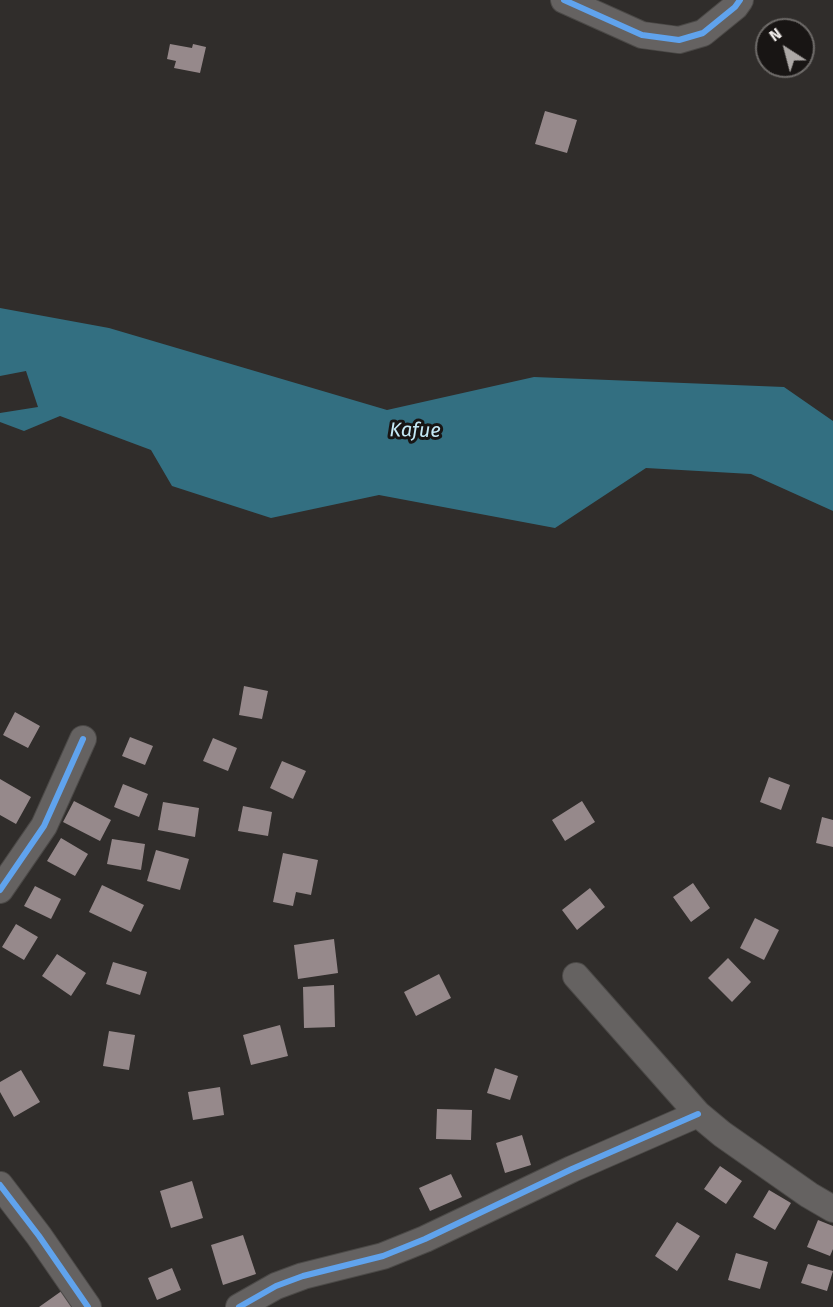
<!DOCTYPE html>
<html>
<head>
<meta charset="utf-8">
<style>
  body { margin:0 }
  #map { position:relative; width:833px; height:1307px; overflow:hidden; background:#302d2b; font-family:"Fira Sans",sans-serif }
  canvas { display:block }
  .north { position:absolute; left:755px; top:18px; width:60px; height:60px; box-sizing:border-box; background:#181514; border:2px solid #6e6b69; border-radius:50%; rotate:324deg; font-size:16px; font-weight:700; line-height:24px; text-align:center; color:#efebe9 }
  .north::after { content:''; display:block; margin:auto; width:21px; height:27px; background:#aca8a6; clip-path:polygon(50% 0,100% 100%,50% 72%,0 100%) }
</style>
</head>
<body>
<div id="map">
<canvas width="833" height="1307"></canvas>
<div class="north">N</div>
</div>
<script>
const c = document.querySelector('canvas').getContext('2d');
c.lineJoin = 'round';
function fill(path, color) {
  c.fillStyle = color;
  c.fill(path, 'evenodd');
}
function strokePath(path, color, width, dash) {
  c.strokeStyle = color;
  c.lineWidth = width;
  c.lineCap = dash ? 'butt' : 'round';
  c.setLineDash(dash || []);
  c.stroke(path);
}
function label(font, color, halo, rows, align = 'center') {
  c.font = font + ' "Fira Sans",sans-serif';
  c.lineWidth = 6;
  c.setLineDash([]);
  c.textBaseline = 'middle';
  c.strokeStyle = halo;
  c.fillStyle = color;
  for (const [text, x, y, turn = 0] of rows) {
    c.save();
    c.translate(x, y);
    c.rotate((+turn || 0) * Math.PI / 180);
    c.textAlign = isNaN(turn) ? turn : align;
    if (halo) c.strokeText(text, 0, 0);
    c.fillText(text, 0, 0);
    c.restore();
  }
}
const water = new Path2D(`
  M 0,308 L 109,328 L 387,410 L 534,377 L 784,387 L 833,421 L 833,511 L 751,474 L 646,468 L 555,528 L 379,495 L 271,518 L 172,486 L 151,450 L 60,416 L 24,431 L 0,422 L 0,413 L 38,407 L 26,371 L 0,376 Z`);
const building = new Path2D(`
  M 170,44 L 192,48 L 193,44 L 206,47 L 200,73 L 174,68 L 176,61 L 167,59 Z
  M 545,111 L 577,120 L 567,153 L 535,144 Z
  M 244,686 L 268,691 L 262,719 L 239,715 Z
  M 15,712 L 40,726 L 28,748 L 3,735 Z
  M 130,737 L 153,746 L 145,765 L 122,756 Z
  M 213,738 L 237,748 L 228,771 L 203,761 Z
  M 282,761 L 306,771 L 293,799 L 270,788 Z
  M 769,777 L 790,785 L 781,810 L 760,802 Z
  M 0,779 L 31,797 L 16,824 L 0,815 Z
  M 123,784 L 148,794 L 139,817 L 114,807 Z
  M 74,801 L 111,820 L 100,841 L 63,822 Z
  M 582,801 L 595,822 L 565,841 L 552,820 Z
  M 163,802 L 199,808 L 195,837 L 158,830 Z
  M 243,806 L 272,812 L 268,836 L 238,831 Z
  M 822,817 L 833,820 L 833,847 L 816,843 Z
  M 61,838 L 88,854 L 75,876 L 47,861 Z
  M 112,839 L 145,844 L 141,870 L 107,864 Z
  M 156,850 L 189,859 L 180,890 L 147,881 Z
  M 283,853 L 318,860 L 311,895 L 296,892 L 293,906 L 273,902 Z
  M 693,883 L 710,908 L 691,922 L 673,897 Z
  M 102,885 L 144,905 L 131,932 L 89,912 Z
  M 35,886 L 61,899 L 51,919 L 24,906 Z
  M 590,888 L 605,907 L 577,930 L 562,910 Z
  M 755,918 L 779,930 L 764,960 L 740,948 Z
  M 16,924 L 38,937 L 24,960 L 2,947 Z
  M 334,939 L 338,973 L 298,979 L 294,945 Z
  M 57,954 L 86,973 L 71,996 L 42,976 Z
  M 728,958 L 751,982 L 732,1002 L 708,978 Z
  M 113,962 L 147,972 L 140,995 L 106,984 Z
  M 439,974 L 451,998 L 416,1016 L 404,992 Z
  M 334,985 L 335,1027 L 304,1028 L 303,987 Z
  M 280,1025 L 288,1056 L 251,1065 L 243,1035 Z
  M 109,1031 L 135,1035 L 129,1070 L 103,1066 Z
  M 495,1068 L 518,1076 L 510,1100 L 487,1093 Z
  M 21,1070 L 40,1102 L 14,1117 L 0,1092 L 0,1082 Z
  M 220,1087 L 224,1115 L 193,1120 L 188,1092 Z
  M 437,1109 L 472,1110 L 471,1140 L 436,1139 Z
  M 522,1135 L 531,1165 L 505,1173 L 496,1143 Z
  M 720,1166 L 742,1181 L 726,1204 L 704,1189 Z
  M 451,1174 L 462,1197 L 430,1211 L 419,1188 Z
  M 192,1181 L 203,1218 L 171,1228 L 160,1191 Z
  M 769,1190 L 791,1203 L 775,1230 L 753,1217 Z
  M 818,1220 L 833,1226 L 833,1249 L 830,1256 L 807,1247 Z
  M 677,1222 L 700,1236 L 677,1271 L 655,1256 Z
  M 243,1235 L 256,1274 L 223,1285 L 211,1245 Z
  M 736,1253 L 768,1262 L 760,1289 L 728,1280 Z
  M 808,1264 L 833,1271 L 827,1291 L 801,1283 Z
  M 172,1268 L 181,1290 L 157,1300 L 148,1278 Z
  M 63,1290 L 75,1307 L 39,1307 Z`);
const minor = new Path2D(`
  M 564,0 L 642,35 L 679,40 L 703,33 L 735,7 L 740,0
  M 0,890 L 44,826 L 83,739
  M 576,976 L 698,1114 L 722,1134 L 809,1195 L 833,1209
  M 0,1185 L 39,1236 L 88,1307
  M 239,1307 L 276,1286 L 303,1276 L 383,1256 L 425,1239 L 572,1169 L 698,1114`);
const cycleway = new Path2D(`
  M 564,0 L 642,35 L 679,40 L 703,33 L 735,7 L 740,0
  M 0,890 L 44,826 L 83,739
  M 0,1185 L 39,1236 L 88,1307
  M 239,1307 L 276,1286 L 303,1276 L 383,1256 L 425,1239 L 572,1169 L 698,1114`);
const waterNames = [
  ["Kafue",415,431,1]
];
fill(water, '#336f81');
fill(building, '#96898b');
strokePath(minor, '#4b4947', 28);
strokePath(minor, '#656261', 26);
strokePath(cycleway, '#60a3ed', 6);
label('italic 20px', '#c5e9f6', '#181514', waterNames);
</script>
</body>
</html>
